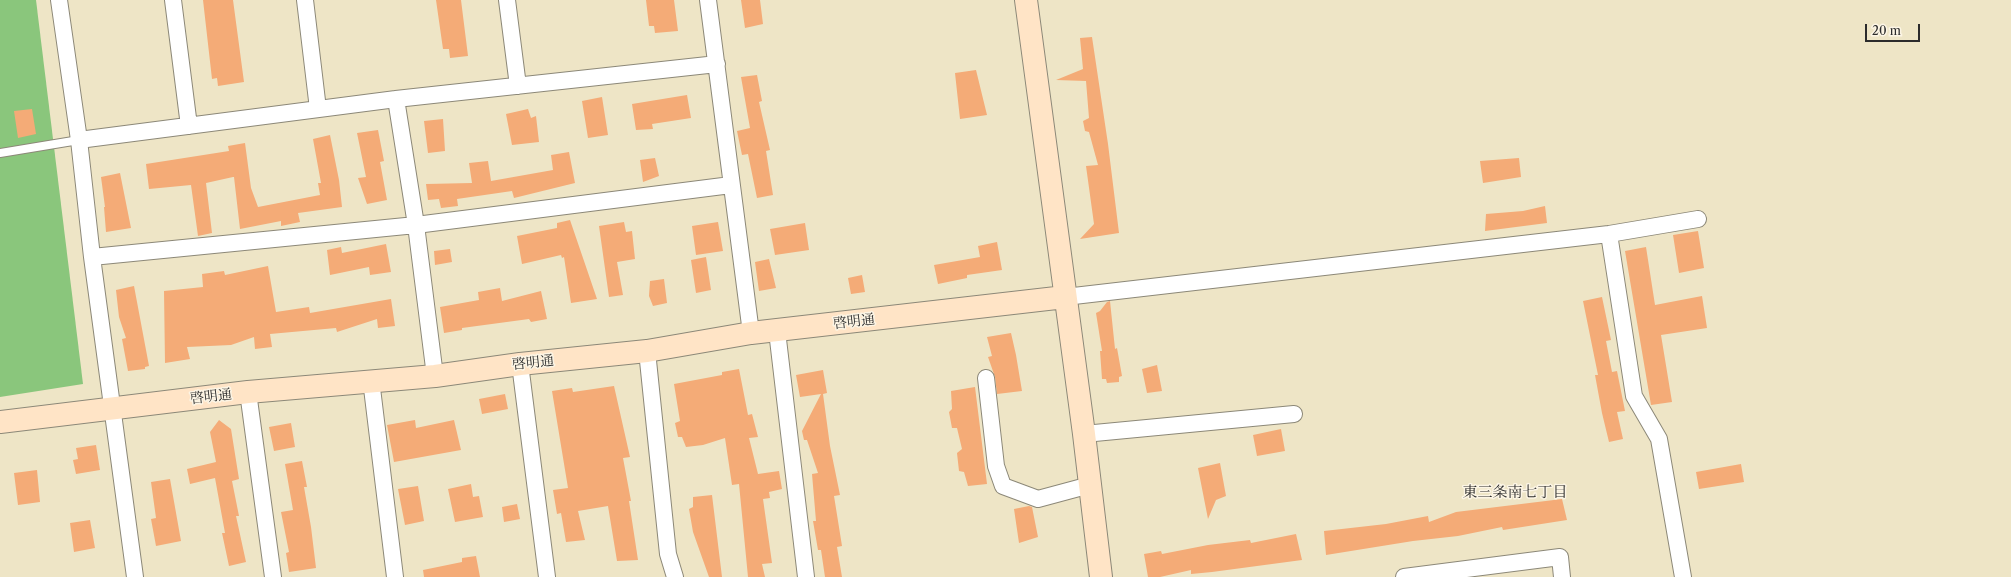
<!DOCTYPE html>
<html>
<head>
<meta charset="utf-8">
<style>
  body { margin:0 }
  #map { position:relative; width:2011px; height:577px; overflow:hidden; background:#eee5c6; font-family:"Libre Caslon Text",serif }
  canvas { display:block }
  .scale { position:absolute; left:1865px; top:24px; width:55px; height:18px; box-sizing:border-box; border:2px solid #2b2b2b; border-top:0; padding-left:5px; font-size:12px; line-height:14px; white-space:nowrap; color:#2b2b2b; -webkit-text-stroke:3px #fcf5e5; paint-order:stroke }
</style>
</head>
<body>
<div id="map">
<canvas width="2011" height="577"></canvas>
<div class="scale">20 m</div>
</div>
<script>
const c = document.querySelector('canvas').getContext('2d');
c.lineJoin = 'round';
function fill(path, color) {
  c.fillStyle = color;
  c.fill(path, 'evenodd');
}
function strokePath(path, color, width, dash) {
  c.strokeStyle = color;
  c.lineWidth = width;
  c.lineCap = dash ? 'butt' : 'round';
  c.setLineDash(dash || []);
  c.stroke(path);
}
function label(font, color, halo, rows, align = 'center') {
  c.font = font + ' "Libre Caslon Text","Noto Serif JP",serif';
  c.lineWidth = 3;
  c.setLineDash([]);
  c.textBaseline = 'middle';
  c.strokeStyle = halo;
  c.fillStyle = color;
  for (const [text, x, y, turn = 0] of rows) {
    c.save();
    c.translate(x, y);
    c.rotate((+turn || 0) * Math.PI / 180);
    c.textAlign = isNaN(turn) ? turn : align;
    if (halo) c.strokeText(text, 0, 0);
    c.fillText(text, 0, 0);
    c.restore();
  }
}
const green = new Path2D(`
  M 0,0 L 36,0 L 83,384 L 0,397 Z`);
const building = new Path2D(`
  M 203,0 L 233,0 L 244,82 L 218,86 L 217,78 L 212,79 Z
  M 436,0 L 461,0 L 468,56 L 450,58 L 449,49 L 443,49 Z
  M 646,0 L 674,0 L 678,31 L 655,33 L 654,26 L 649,26 Z
  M 741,0 L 760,0 L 763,24 L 745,28 Z
  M 1092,37 L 1108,144 L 1119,233 L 1080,239 L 1094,224 L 1086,166 L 1098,165 L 1089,132 L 1085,131 L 1083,121 L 1089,118 L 1086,81 L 1056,80 L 1083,69 L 1080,38 Z
  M 976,70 L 987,115 L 960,119 L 955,73 Z
  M 757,75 L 762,101 L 759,102 L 770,150 L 766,151 L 773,195 L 757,198 L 748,154 L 742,155 L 737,131 L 750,128 L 741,77 Z
  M 687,95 L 691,118 L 652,124 L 653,129 L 636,130 L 632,104 Z
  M 602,97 L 608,135 L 588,138 L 582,101 Z
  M 32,109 L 36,134 L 18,138 L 14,111 Z
  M 528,109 L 531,118 L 536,116 L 539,142 L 512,145 L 506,114 Z
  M 443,119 L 445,151 L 428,153 L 424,121 Z
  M 378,130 L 384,161 L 380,162 L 387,200 L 367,204 L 358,178 L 366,177 L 357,133 Z
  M 330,135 L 339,180 L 342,207 L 298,213 L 300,222 L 281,226 L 281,221 L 240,229 L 234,177 L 233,177 L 206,183 L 212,233 L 198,236 L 191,185 L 149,189 L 146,164 L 229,151 L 228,146 L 245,143 L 251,188 L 258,207 L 320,195 L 318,183 L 321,183 L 313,139 Z
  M 569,152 L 575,183 L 514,198 L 512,191 L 457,199 L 458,206 L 441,208 L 439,199 L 428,200 L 426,184 L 472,183 L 469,163 L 488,161 L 491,181 L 553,170 L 551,155 Z
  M 655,158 L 659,176 L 643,182 L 640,160 Z
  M 1519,158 L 1521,177 L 1483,183 L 1480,161 Z
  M 120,173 L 131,228 L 106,232 L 104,207 L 105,207 L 101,177 Z
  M 1545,206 L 1547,223 L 1485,231 L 1486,214 L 1523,211 Z
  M 570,220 L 597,299 L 571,303 L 564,257 L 562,258 L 561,255 L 522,264 L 517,236 L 557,228 L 557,223 Z
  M 624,222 L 626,232 L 632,231 L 635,259 L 617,262 L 623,295 L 609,297 L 599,226 Z
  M 718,222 L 723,251 L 696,255 L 692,226 Z
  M 805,223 L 809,250 L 775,255 L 770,229 Z
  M 1698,231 L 1704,268 L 1679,273 L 1673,235 Z
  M 997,242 L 1002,270 L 967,275 L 967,278 L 938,284 L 934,265 L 980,257 L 978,246 Z
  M 386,244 L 391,272 L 370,275 L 369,267 L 330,275 L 327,250 L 341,247 L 342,253 Z
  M 1646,247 L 1655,305 L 1702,296 L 1707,328 L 1661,335 L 1672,402 L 1651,405 L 1625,251 Z
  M 450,249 L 452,262 L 435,265 L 434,251 Z
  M 706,257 L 711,290 L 696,293 L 691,260 Z
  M 769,259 L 776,288 L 759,291 L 755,262 Z
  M 268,266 L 276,312 L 309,307 L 310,313 L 391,299 L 395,326 L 378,328 L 377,319 L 337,332 L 336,328 L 270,334 L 272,347 L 255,349 L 254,337 L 231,345 L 187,347 L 190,359 L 165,363 L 164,291 L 203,287 L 202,274 L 224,271 L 225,275 Z
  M 862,275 L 865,292 L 851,294 L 848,278 Z
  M 664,279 L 667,303 L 653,306 L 649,296 L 650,281 Z
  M 134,286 L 149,366 L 145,367 L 145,369 L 128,371 L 122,339 L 126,338 L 119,317 L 116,290 Z
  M 500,288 L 502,301 L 541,291 L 547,319 L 531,322 L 529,319 L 462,328 L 462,330 L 444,333 L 440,307 L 479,300 L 478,292 Z
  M 1602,297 L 1611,340 L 1606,341 L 1612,372 L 1617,371 L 1625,411 L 1617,412 L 1623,439 L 1609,442 L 1602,413 L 1595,375 L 1598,375 L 1583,301 Z
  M 1110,301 L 1115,349 L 1117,348 L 1122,376 L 1119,377 L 1119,382 L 1107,383 L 1106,379 L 1102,379 L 1100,351 L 1102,351 L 1096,313 L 1100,311 L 1107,302 Z
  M 1011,333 L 1016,355 L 1022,391 L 997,394 L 995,377 L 988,357 L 992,356 L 987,337 Z
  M 1157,365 L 1162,391 L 1147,393 L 1142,369 Z
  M 739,369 L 748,415 L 752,414 L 758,437 L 749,438 L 758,474 L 779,471 L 782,489 L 769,492 L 770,498 L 763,499 L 772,563 L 762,564 L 765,577 L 748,577 L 739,484 L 732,485 L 725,438 L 703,445 L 686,447 L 682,437 L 678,437 L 675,423 L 680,421 L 674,384 L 722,375 L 722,372 Z
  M 823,370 L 827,393 L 823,394 L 830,446 L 840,495 L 834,496 L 842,546 L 837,547 L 842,577 L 825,577 L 821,550 L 818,550 L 813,521 L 816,521 L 812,474 L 818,473 L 807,440 L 804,440 L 802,431 L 821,394 L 800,397 L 796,375 Z
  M 614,386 L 630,457 L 623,458 L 631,501 L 629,501 L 638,560 L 617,561 L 608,506 L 578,511 L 585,540 L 566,542 L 561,513 L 557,514 L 553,490 L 568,488 L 552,391 L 572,388 L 573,392 Z
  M 975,387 L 987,484 L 968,486 L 964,472 L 959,471 L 957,453 L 962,449 L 957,428 L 952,428 L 949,412 L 952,409 L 951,391 Z
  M 505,394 L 508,409 L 482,414 L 479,399 Z
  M 219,420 L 231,429 L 239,479 L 232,481 L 239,516 L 236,516 L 246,562 L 229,566 L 222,533 L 225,533 L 215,478 L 190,484 L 187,469 L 216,462 L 210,432 Z
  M 415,420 L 416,428 L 454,420 L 461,450 L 394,462 L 387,425 Z
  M 291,423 L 295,447 L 274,451 L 269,427 Z
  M 1281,429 L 1285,451 L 1257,456 L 1253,435 Z
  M 96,445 L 100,470 L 76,474 L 73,460 L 78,459 L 76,448 Z
  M 302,461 L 307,487 L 304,487 L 311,527 L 316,568 L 289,572 L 286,553 L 289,552 L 281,512 L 293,510 L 285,464 Z
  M 1220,463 L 1226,496 L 1216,500 L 1208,519 L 1198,468 Z
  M 1741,464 L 1744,482 L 1699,489 L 1696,472 Z
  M 37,470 L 40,502 L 18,505 L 14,473 Z
  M 170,479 L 181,541 L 156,546 L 151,519 L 156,518 L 151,482 Z
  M 471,484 L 473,497 L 479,496 L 483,517 L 455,522 L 448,489 Z
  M 418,486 L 424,521 L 405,525 L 398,489 Z
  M 712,495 L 722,577 L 709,577 L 693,532 L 689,509 L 693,507 L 693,497 Z
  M 1562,499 L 1567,520 L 1503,530 L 1502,527 L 1458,536 L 1413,541 L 1326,555 L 1324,531 L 1386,524 L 1428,516 L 1429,522 L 1456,512 Z
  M 517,504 L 520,519 L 504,522 L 502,507 Z
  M 1029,506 L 1032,507 L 1038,537 L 1019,543 L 1014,509 Z
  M 90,520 L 95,548 L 74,552 L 70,523 Z
  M 1296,534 L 1302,560 L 1212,572 L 1191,574 L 1191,570 L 1160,577 L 1148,577 L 1144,554 L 1161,551 L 1162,554 L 1208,545 L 1250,540 L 1251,543 Z
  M 476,556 L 480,577 L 424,577 L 423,570 L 462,562 L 462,558 Z`);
const lane = new Path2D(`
  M 0,153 L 79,140`);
const street = new Path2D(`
  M 59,0 L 79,140 L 92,257 L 135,577
  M 173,0 L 189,126
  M 305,0 L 318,109
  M 507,0 L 518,86
  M 708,0 L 751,333
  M 396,99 L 416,225 L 435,376
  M 79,140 L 396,99 L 717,64
  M 1609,234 L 1634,396 L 1659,439 L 1683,577
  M 92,257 L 416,225 L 731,185
  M 1065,297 L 1609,234 L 1698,219
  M 777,331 L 806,577
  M 647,351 L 668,554 L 675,577
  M 520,364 L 547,577
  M 986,378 L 996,466 L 1003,486 L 1038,499 L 1090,485
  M 371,380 L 395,577
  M 248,392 L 273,577
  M 1084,434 L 1294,414
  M 1404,577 L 1560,557 L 1562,577`);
const secondary = new Path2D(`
  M 1026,0 L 1084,434 L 1101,577
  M 0,422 L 248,392 L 435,376 L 520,364 L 647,351 L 751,333 L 1065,297`);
const streetNames = [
  ["啓明通",854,322,-7],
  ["啓明通",533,363,-6],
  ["啓明通",211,397,-7]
];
const neighbourhoodNames = [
  ["東三条南七丁目",1515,493]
];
fill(green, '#8ac67c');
fill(building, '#f4ab77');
strokePath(lane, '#8c8878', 10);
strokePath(street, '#8c8878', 18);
strokePath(secondary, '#8c8878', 24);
strokePath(lane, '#fff', 8);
strokePath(street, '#fff', 16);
strokePath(secondary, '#ffe4c6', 22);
label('14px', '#2b2b2b', '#fcf5e5', streetNames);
label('15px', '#2b2b2b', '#fcf5e5', neighbourhoodNames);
</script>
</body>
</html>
